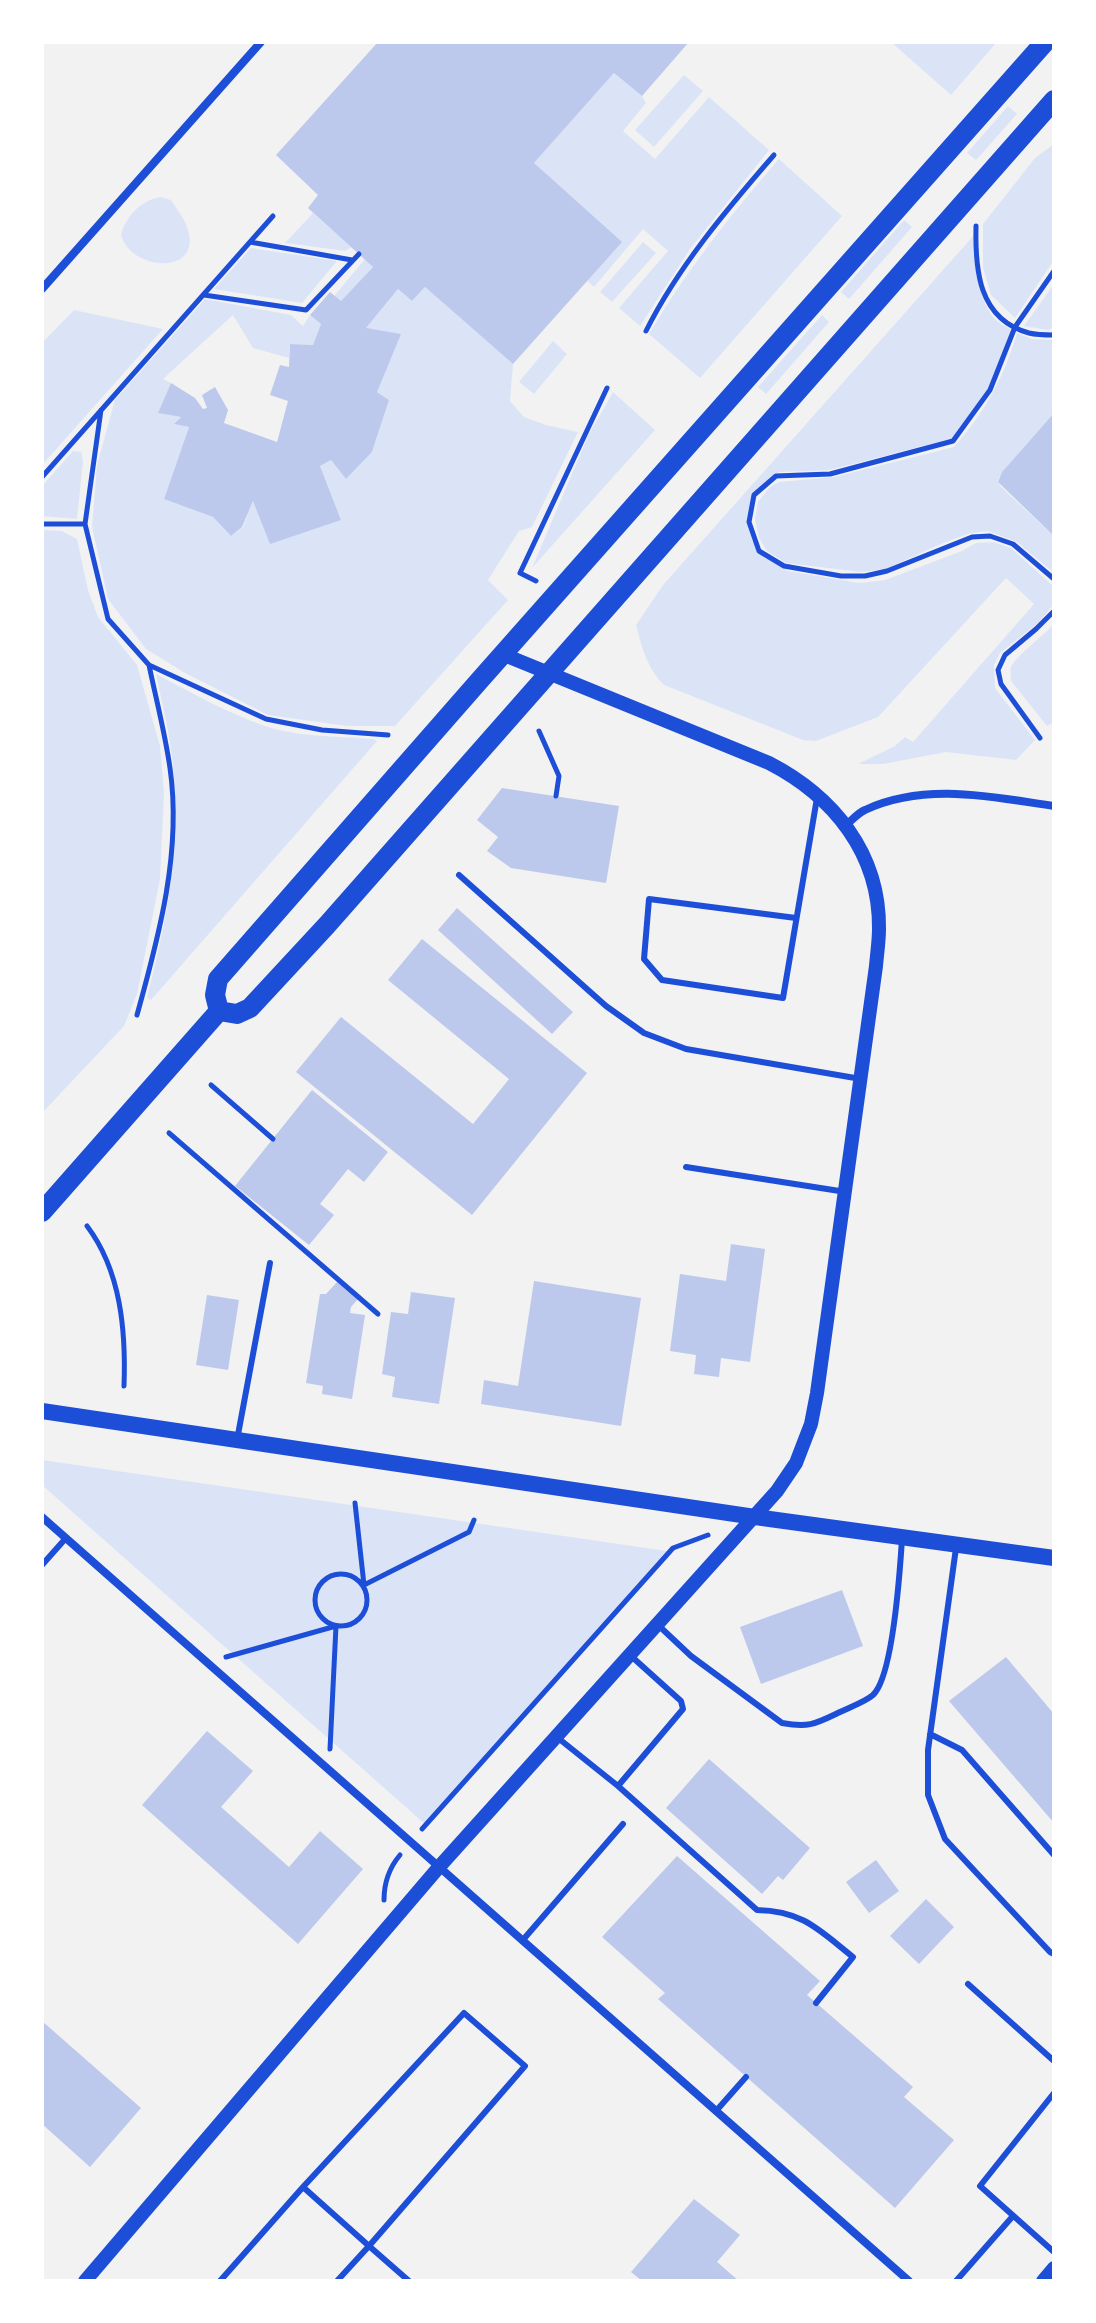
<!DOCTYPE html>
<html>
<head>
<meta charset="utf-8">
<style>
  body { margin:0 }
  #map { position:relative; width:1096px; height:2323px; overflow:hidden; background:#f2f2f2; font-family:Helvetica,sans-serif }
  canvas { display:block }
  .frame { position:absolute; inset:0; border:44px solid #fff; pointer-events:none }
</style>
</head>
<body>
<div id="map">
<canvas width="1096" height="2323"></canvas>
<div class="frame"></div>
</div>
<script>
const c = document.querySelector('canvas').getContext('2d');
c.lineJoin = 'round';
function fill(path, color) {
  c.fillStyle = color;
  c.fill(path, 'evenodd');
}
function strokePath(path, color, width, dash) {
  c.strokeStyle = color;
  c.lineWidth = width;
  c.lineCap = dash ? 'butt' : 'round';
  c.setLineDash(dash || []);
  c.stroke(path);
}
const green = new Path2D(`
  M 891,42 L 997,42 L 951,95 Z
  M 614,73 L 642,96 L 646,103 L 623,131 L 655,159 L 709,97 L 769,150 L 690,249 L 640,326 L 619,308 L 668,251 L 643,229 L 594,287 L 587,280 L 534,163 Z
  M 684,75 L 703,91 L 654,147 L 635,130 Z
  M 1008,106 L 1017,114 L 976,160 L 967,153 Z
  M 1054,144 L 1054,260 L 1015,318 L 991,295 L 983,267 L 983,224 L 1035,158 Z
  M 779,159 L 842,216 L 700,378 L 649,334 C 686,271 731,214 779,159 Z
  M 161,197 L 171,200 C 176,208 184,218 187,227 C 205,276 131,272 121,235 C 126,216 141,200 161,197 Z
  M 313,213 L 351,247 L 346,251 L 285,243 Z
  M 904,220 L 912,227 L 849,299 L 841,292 Z
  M 975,234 C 973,257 978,303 996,320 C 1000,324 1007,327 1012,330 L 994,379 L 975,410 L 954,438 L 830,470 L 779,472 L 752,495 L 750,533 L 763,557 L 788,571 L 859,583 L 885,580 L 962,551 L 976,543 L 993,542 L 1011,548 L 1054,587 L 1054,604 L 1038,623 L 1000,653 L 994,665 L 995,688 L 1035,740 L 1016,760 L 946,752 L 883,764 L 858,764 L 895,746 L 905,737 L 913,742 L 1034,604 L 1006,578 L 878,717 L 816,741 L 803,740 L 664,685 C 647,668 642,648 636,625 L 663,585 Z
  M 643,242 L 656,253 L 612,302 L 600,292 Z
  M 251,248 L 337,261 L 302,303 L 214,289 Z
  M 365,259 L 373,267 L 341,301 L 334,296 Z
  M 1054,284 L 1054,327 L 1048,330 L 1024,326 Z
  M 425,287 L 513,364 L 510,401 L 524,417 L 546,425 L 578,432 L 532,527 L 519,531 L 488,580 L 508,600 L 395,726 L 347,726 L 268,715 L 185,673 L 146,649 L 108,599 L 92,527 L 97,465 L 115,400 L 205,299 L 291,315 L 303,326 L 310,315 L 321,324 L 313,345 L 290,344 L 289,358 L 253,348 L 233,315 L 163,379 L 171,383 L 159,413 L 181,417 L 175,424 L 189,427 L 164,499 L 213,517 L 231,536 L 243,527 L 253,501 L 341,520 L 320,466 L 331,460 L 346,479 L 372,452 L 389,400 L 377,392 L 366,328 L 398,289 L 412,301 Z
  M 74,310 L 163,329 L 42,465 L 42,343 Z
  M 822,315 L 829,322 L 766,394 L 758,387 Z
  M 1017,333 L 1032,339 L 1054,340 L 1054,413 L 1002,472 L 998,481 L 1001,487 L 1054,536 L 1054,573 L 1017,542 L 988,531 L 971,533 L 943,543 L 886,569 L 861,572 L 786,563 L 767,551 L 759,538 L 755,519 L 758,502 L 770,487 L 779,482 L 834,477 L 954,447 C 985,412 1004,377 1017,333 Z
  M 553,341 L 567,354 L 534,394 L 519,382 Z
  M 613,392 L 655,430 L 532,568 L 588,436 Z
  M 73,451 L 81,452 L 83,461 L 77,519 L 42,516 L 42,486 Z
  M 42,530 L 62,531 L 77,539 L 88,590 L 98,617 L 137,665 L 160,746 L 164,793 L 160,879 L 137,994 L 124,1026 L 42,1113 Z
  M 1054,624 L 1054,722 L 1047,726 L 1011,681 C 1011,676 1010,672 1011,667 C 1014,658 1045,634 1054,624 Z
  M 156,674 C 190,692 226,712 262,725 C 295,737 338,736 373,739 L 377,741 L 151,1000 L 147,998 C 166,921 183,845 173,765 C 170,734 162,704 156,674 Z
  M 42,1460 L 667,1551 L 426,1825 L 42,1485 Z`);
const building = new Path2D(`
  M 378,42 L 689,42 L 642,96 L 614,73 L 534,163 L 622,242 L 513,364 L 425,287 L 412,301 L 398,289 L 366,328 L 401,334 L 377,392 L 389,400 L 372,452 L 346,479 L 331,460 L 320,466 L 341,520 L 270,544 L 253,501 L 242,527 L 231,536 L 213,517 L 164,499 L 189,427 L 174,424 L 181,417 L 158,413 L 171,383 L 195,398 L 203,409 L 207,408 L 202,395 L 215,387 L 228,410 L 224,423 L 277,442 L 288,401 L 270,395 L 280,365 L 289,367 L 290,344 L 313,345 L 321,324 L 310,315 L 330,292 L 341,301 L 373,267 L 308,208 L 318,195 L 276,155 Z
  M 1054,413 L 1054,536 L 998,482 L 1002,472 Z
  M 502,788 L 619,806 L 606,883 L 511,868 L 487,851 L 498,837 L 477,820 Z
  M 457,908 L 573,1012 L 552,1034 L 438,930 Z
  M 422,939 L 587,1073 L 472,1215 L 296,1072 L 341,1017 L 473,1124 L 509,1079 L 388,980 Z
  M 312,1090 L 388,1152 L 364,1182 L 348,1169 L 320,1204 L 334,1215 L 309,1245 L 235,1186 Z
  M 731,1244 L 765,1249 L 750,1362 L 721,1358 L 719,1377 L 694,1374 L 696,1355 L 670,1351 L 680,1274 L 726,1281 Z
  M 338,1281 L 358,1299 L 351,1307 L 350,1313 L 365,1315 L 352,1399 L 322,1394 L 323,1386 L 306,1383 L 320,1294 L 326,1294 Z
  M 534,1281 L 641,1298 L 621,1426 L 481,1404 L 484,1380 L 518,1386 Z
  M 411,1292 L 455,1298 L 439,1404 L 392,1397 L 395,1377 L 382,1374 L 391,1312 L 408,1314 Z
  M 207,1295 L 239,1300 L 228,1370 L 196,1365 Z
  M 842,1590 L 863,1646 L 761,1684 L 740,1627 Z
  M 1006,1657 L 1054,1714 L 1054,1823 L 949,1701 Z
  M 207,1731 L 253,1771 L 221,1807 L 289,1867 L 320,1831 L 363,1869 L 298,1944 L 142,1805 Z
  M 709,1759 L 810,1848 L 783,1880 L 778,1876 L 762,1894 L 666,1808 Z
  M 677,1856 L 820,1981 L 807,1995 L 913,2087 L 904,2097 L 954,2140 L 895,2208 L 658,1999 L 665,1993 L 602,1937 Z
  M 876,1860 L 899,1891 L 869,1913 L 846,1882 Z
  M 926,1899 L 954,1927 L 919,1964 L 890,1936 Z
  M 42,2021 L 141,2108 L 90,2167 L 42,2124 Z
  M 694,2199 L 740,2235 L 717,2262 L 739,2281 L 642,2281 L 631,2272 Z`);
const path = new Path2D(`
  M 976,226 C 975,269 978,319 1029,333 C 1037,335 1046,335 1054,335
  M 250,242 L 352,260
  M 1054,271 L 1015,327 L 990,390 L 953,441 L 830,474 L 776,476 L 754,495 L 749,522 L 759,551 L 784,566 L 841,576 L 865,576 L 887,571 L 972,537 L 990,536 L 1013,544 L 1054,579
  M 204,295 L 306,310 L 359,254
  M 646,331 C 678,267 727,209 774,155
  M 101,410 L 85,524 L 108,619 L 149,665 L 266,719 L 322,730 L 388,735
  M 42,477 L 273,216
  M 42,524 L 85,524
  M 536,581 L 520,573 L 607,388
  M 539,731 L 559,776 L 556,796
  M 1040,738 L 1001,684 L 998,670 L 1005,655 L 1036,629 L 1054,611
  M 137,1015 C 159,936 182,851 170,768 C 165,733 156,699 149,665
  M 211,1085 L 273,1139
  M 169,1133 L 378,1314
  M 87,1226 C 121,1271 126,1331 124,1386
  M 355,1503 L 364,1585 L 469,1532 L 474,1520
  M315 1600a26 26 0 1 1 52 0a26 26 0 1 1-52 0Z
  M 226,1657 L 336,1626 L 330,1749
  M 422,1829 L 673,1548 L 708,1535
  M 384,1900 C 384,1883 389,1868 400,1855`);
const service = new Path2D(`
  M 459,875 L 606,1006 L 644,1033 L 686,1049 L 861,1079
  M 796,918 L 649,899 L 644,959 L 662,980 L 783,998 L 817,798
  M 686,1167 L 846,1192
  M 237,1440 L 270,1263
  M 956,1548 L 928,1750 L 928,1795 L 945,1839 L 1050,1952 L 1054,1954
  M 42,1565 L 66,1538
  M 658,1625 L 691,1656 L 782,1723 C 809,1728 815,1724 840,1712 C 850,1707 865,1702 873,1695 C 893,1676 900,1570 902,1539
  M 930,1734 L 962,1750 L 1054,1855
  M 558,1738 L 618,1786 L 757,1910 C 803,1911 819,1930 853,1957 L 816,2003
  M 618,1786 L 683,1709 L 681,1701 L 631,1656
  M 522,1941 L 623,1824
  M 968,1984 L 1054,2061
  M 464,2013 L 525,2066 L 369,2246 L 303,2187 Z
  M 1054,2093 L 980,2186 L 1054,2252
  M 716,2111 L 746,2077
  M 220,2281 L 303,2187
  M 337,2281 L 369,2246 L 409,2281
  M 956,2281 L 1013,2216`);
const minor = new Path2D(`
  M 42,289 L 261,42
  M 846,825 C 852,820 858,813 865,810 C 925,782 992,797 1054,806
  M 42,1517 L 909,2281`);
const tertiary = new Path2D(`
  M 85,2281 L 439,1867 L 777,1491 L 796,1463 L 811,1424 L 817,1393 L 876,966 C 877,954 879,941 879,929 C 880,853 833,796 769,763 L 502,654
  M 1043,2281 L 1054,2268`);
const secondary = new Path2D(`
  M 42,1411 L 755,1517 L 1054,1558`);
const primary = new Path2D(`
  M 219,1011 L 215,995 L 218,979 L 479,681 L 1045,42
  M 219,1011 L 237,1014 L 250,1008 L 327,925 L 1054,100
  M 42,1212 L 219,1011`);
fill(green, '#dbe4f7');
fill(building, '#bdc9ec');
strokePath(path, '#1d4ed8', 5);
strokePath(service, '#1d4ed8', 6);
strokePath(minor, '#1d4ed8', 8);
strokePath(tertiary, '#1d4ed8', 14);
strokePath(secondary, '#1d4ed8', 16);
strokePath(primary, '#1d4ed8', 20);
</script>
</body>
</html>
